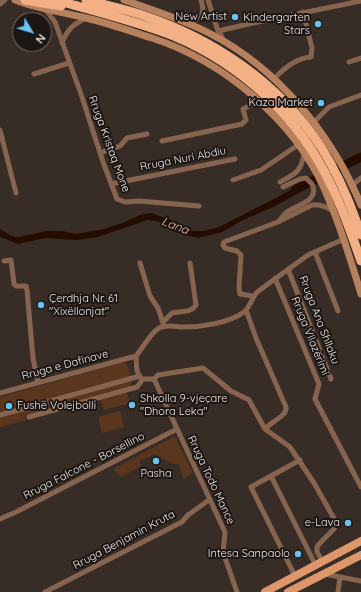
<!DOCTYPE html>
<html>
<head>
<meta charset="utf-8">
<style>
  body { margin:0 }
  #map { position:relative; width:361px; height:592px; overflow:hidden; background:#382d26; font-family:Quicksand,sans-serif }
  canvas { display:block }
  .north { position:absolute; left:12px; top:12px; width:40px; height:40px; box-sizing:border-box; background:#1b1613; border:1px solid #716b67; border-radius:50%; rotate:128deg; font-size:11px; font-weight:700; line-height:16px; text-align:center; color:#f1eae6 }
  .north::after { content:''; display:block; margin:auto; width:14px; height:18px; background:#6ac3f1; clip-path:polygon(50% 0,100% 100%,50% 72%,0 100%) }
</style>
</head>
<body>
<div id="map">
<canvas width="361" height="592"></canvas>
<div class="north">N</div>
</div>
<script>
const c = document.querySelector('canvas').getContext('2d');
c.lineJoin = 'round';
function fill(path, color) {
  c.fillStyle = color;
  c.fill(path, 'evenodd');
}
function strokePath(path, color, width, dash) {
  c.strokeStyle = color;
  c.lineWidth = width;
  c.lineCap = dash ? 'butt' : 'round';
  c.setLineDash(dash || []);
  c.stroke(path);
}
function label(font, color, halo, rows, align = 'center') {
  c.font = font + ' Quicksand,sans-serif';
  c.lineWidth = 4;
  c.setLineDash([]);
  c.textBaseline = 'middle';
  c.strokeStyle = halo;
  c.fillStyle = color;
  for (const [text, x, y, turn = 0] of rows) {
    c.save();
    c.translate(x, y);
    c.rotate((+turn || 0) * Math.PI / 180);
    c.textAlign = isNaN(turn) ? turn : align;
    if (halo) c.strokeText(text, 0, 0);
    c.fillText(text, 0, 0);
    c.restore();
  }
}
const green = new Path2D(`
  M 123,362 L 128,365 L 132,382 L 130,387 L 25,416 L 26,420 L 0,427 L 0,397 Z
  M 127,393 L 130,403 L 104,410 L 101,400 Z
  M 120,411 L 124,427 L 102,433 L 98,417 Z
  M 175,436 L 193,473 L 183,479 L 179,464 L 173,464 L 155,454 L 140,461 L 141,466 L 121,477 L 113,469 Z`);
const water = new Path2D(`
  M 305,182 L 308,188 L 273,207 L 243,220 L 222,232 L 198,238 L 178,233 L 166,224 L 156,221 L 148,220 L 98,237 L 77,240 L 45,238 L 18,244 L 0,237 L 0,229 L 11,236 L 19,237 L 46,231 L 62,231 L 76,234 L 104,229 L 125,222 L 140,215 L 151,213 L 177,222 L 181,228 L 192,231 L 203,231 L 219,227 L 272,200 Z`);
const river = new Path2D(`
  M 296,189 L 361,157`);
const street = new Path2D(`
  M 208,0 L 217,28 L 224,41
  M 0,4 L 5,0
  M 46,10 L 55,22 L 82,97 L 103,162 L 117,199 L 125,202 L 139,201 L 199,206
  M 188,23 C 201,17 206,15 201,0
  M 218,31 L 253,23 L 361,1
  M 62,43 C 68,28 73,25 86,18
  M 349,62 L 361,58
  M 34,74 L 69,63
  M 274,79 C 284,68 296,58 311,57 L 312,48 L 303,12
  M 314,122 L 329,107 L 361,95
  M 0,130 L 16,193
  M 162,141 L 242,124 L 246,120 L 243,109 L 259,101
  M 100,153 L 120,146 L 127,138 L 147,134
  M 233,180 L 261,170 L 298,145
  M 280,182 C 295,174 301,172 304,154
  M 111,184 L 235,159
  M 352,185 L 361,178
  M 280,220 C 282,217 284,214 287,212 C 297,205 320,201 312,184 L 306,178 L 300,179 L 283,187
  M 315,252 L 338,311
  M 4,261 L 11,260 L 14,284 L 16,286 L 26,286 L 27,290 L 33,358 L 38,383
  M 140,263 L 150,296 L 158,308 L 163,323
  M 288,269 L 331,379
  M 275,278 L 319,384 L 315,399 L 361,487
  M 253,296 L 240,294 L 239,287 L 241,255 L 237,251 L 225,248 L 223,245 L 224,242 L 278,222 L 312,205 L 319,205 L 326,207 L 334,212
  M 246,310 L 256,338 L 286,407 C 287,417 271,421 265,429
  M 163,322 L 172,313 C 179,311 192,313 196,305 L 190,263
  M 136,356 C 143,348 151,332 159,328 C 167,324 176,327 184,327 C 202,327 229,323 244,312 C 250,307 252,298 257,292 L 308,255 L 344,239
  M 136,356 C 137,364 135,371 141,378
  M 143,379 L 154,379
  M 154,379 L 158,375 L 203,368 L 231,391 L 249,400 L 265,429 L 290,447 L 314,483 L 336,522 L 334,529 L 320,543 L 317,547 L 317,552 L 323,562
  M 154,379 L 224,530 L 225,533 L 223,552 L 237,592
  M 0,393 L 136,356
  M 0,415 L 140,376
  M 29,417 L 137,387 L 143,379
  M 271,476 L 316,566
  M 0,519 L 16,512 L 177,429
  M 325,574 L 361,581
  M 295,576 L 251,487 L 300,460
  M 45,592 L 182,522 L 188,515 L 209,500
  M 338,592 L 340,577`);
const secondary = new Path2D(`
  M 15,0 C 39,9 61,12 86,18 C 108,23 130,31 152,38 C 223,61 293,119 324,188 C 339,222 350,258 361,294
  M 124,0 C 153,10 182,19 209,33 C 278,68 332,135 361,205`);
const primary = new Path2D(`
  M 265,592 L 361,541
  M 288,592 L 361,555`);
const highway = new Path2D(`
  M 25,0 L 61,6
  M 55,0 C 95,11 135,21 174,36 C 241,64 300,118 331,185 C 343,209 352,235 361,261
  M 86,0 C 105,5 124,9 142,15 C 214,39 279,83 321,147 C 338,174 351,205 361,235`);
const markers = [
  [235,17,4,"#6ac3f1"],
  [318,24,4,"#6ac3f1"],
  [321,103,4,"#6ac3f1"],
  [41,305,4,"#6ac3f1"],
  [132,405,4,"#6ac3f1"],
  [9,406,4,"#6ac3f1"],
  [156,461,4,"#6ac3f1"],
  [348,523,4,"#6ac3f1"],
  [298,554,4,"#6ac3f1"]
];
const poiNames = [
  ["New Artist",227,17],
  ["Kindergarten",310,18],
  ["Stars",310,31],
  ["Kaza Market",313,103],
  ["Çerdhja Nr. 61",49,299,"left"],
  ["\"Xixëllonjat\"",49,312,"left"],
  ["Shkolla 9-vjeçare",140,399,"left"],
  ["\"Dhora Leka\"",140,412,"left"],
  ["Fushë Volejbolli",17,406,"left"],
  ["Pasha",156,474,"center"],
  ["e-Lava",340,523],
  ["Intesa Sanpaolo",290,554]
];
const streetNames = [
  ["Rruga Kristaq Mone",109,144,70],
  ["Rruga Nuri Abdiu",183,159,-11],
  ["Rruga Ana Shllaku",319,320,69],
  ["Rruga Vllazërimi",310,336,68],
  ["Rruga e Dafinave",65,365,-15],
  ["Rruga Falcone - Borsellino",84,466,-27],
  ["Rruga Todo Mance",211,480,65],
  ["Rruga Benjamin Kruta",124,540,-28]
];
const waterNames = [
  ["Lana",175,226,21]
];
fill(green, '#5a361e');
fill(water, '#250c00');
strokePath(river, '#250c00', 9);
strokePath(street, '#87644f', 5);
strokePath(secondary, '#b8815e', 7);
strokePath(primary, '#dd976a', 8);
strokePath(highway, '#f4b085', 9);
for (const [x, y, r, color] of markers) {
  const dot = new Path2D();
  dot.arc(x, y, r, 0, 2 * Math.PI);
  c.fillStyle = color;
  c.fill(dot);
  strokePath(dot, '#1b1613', 1.5);
}
label('11px', '#f1eae6', '#1b1613', poiNames, 'right');
label('11px', '#f1eae6', '#1b1613', streetNames);
label('italic 12px', '#fbba91', '#1b1613', waterNames);
</script>
</body>
</html>
